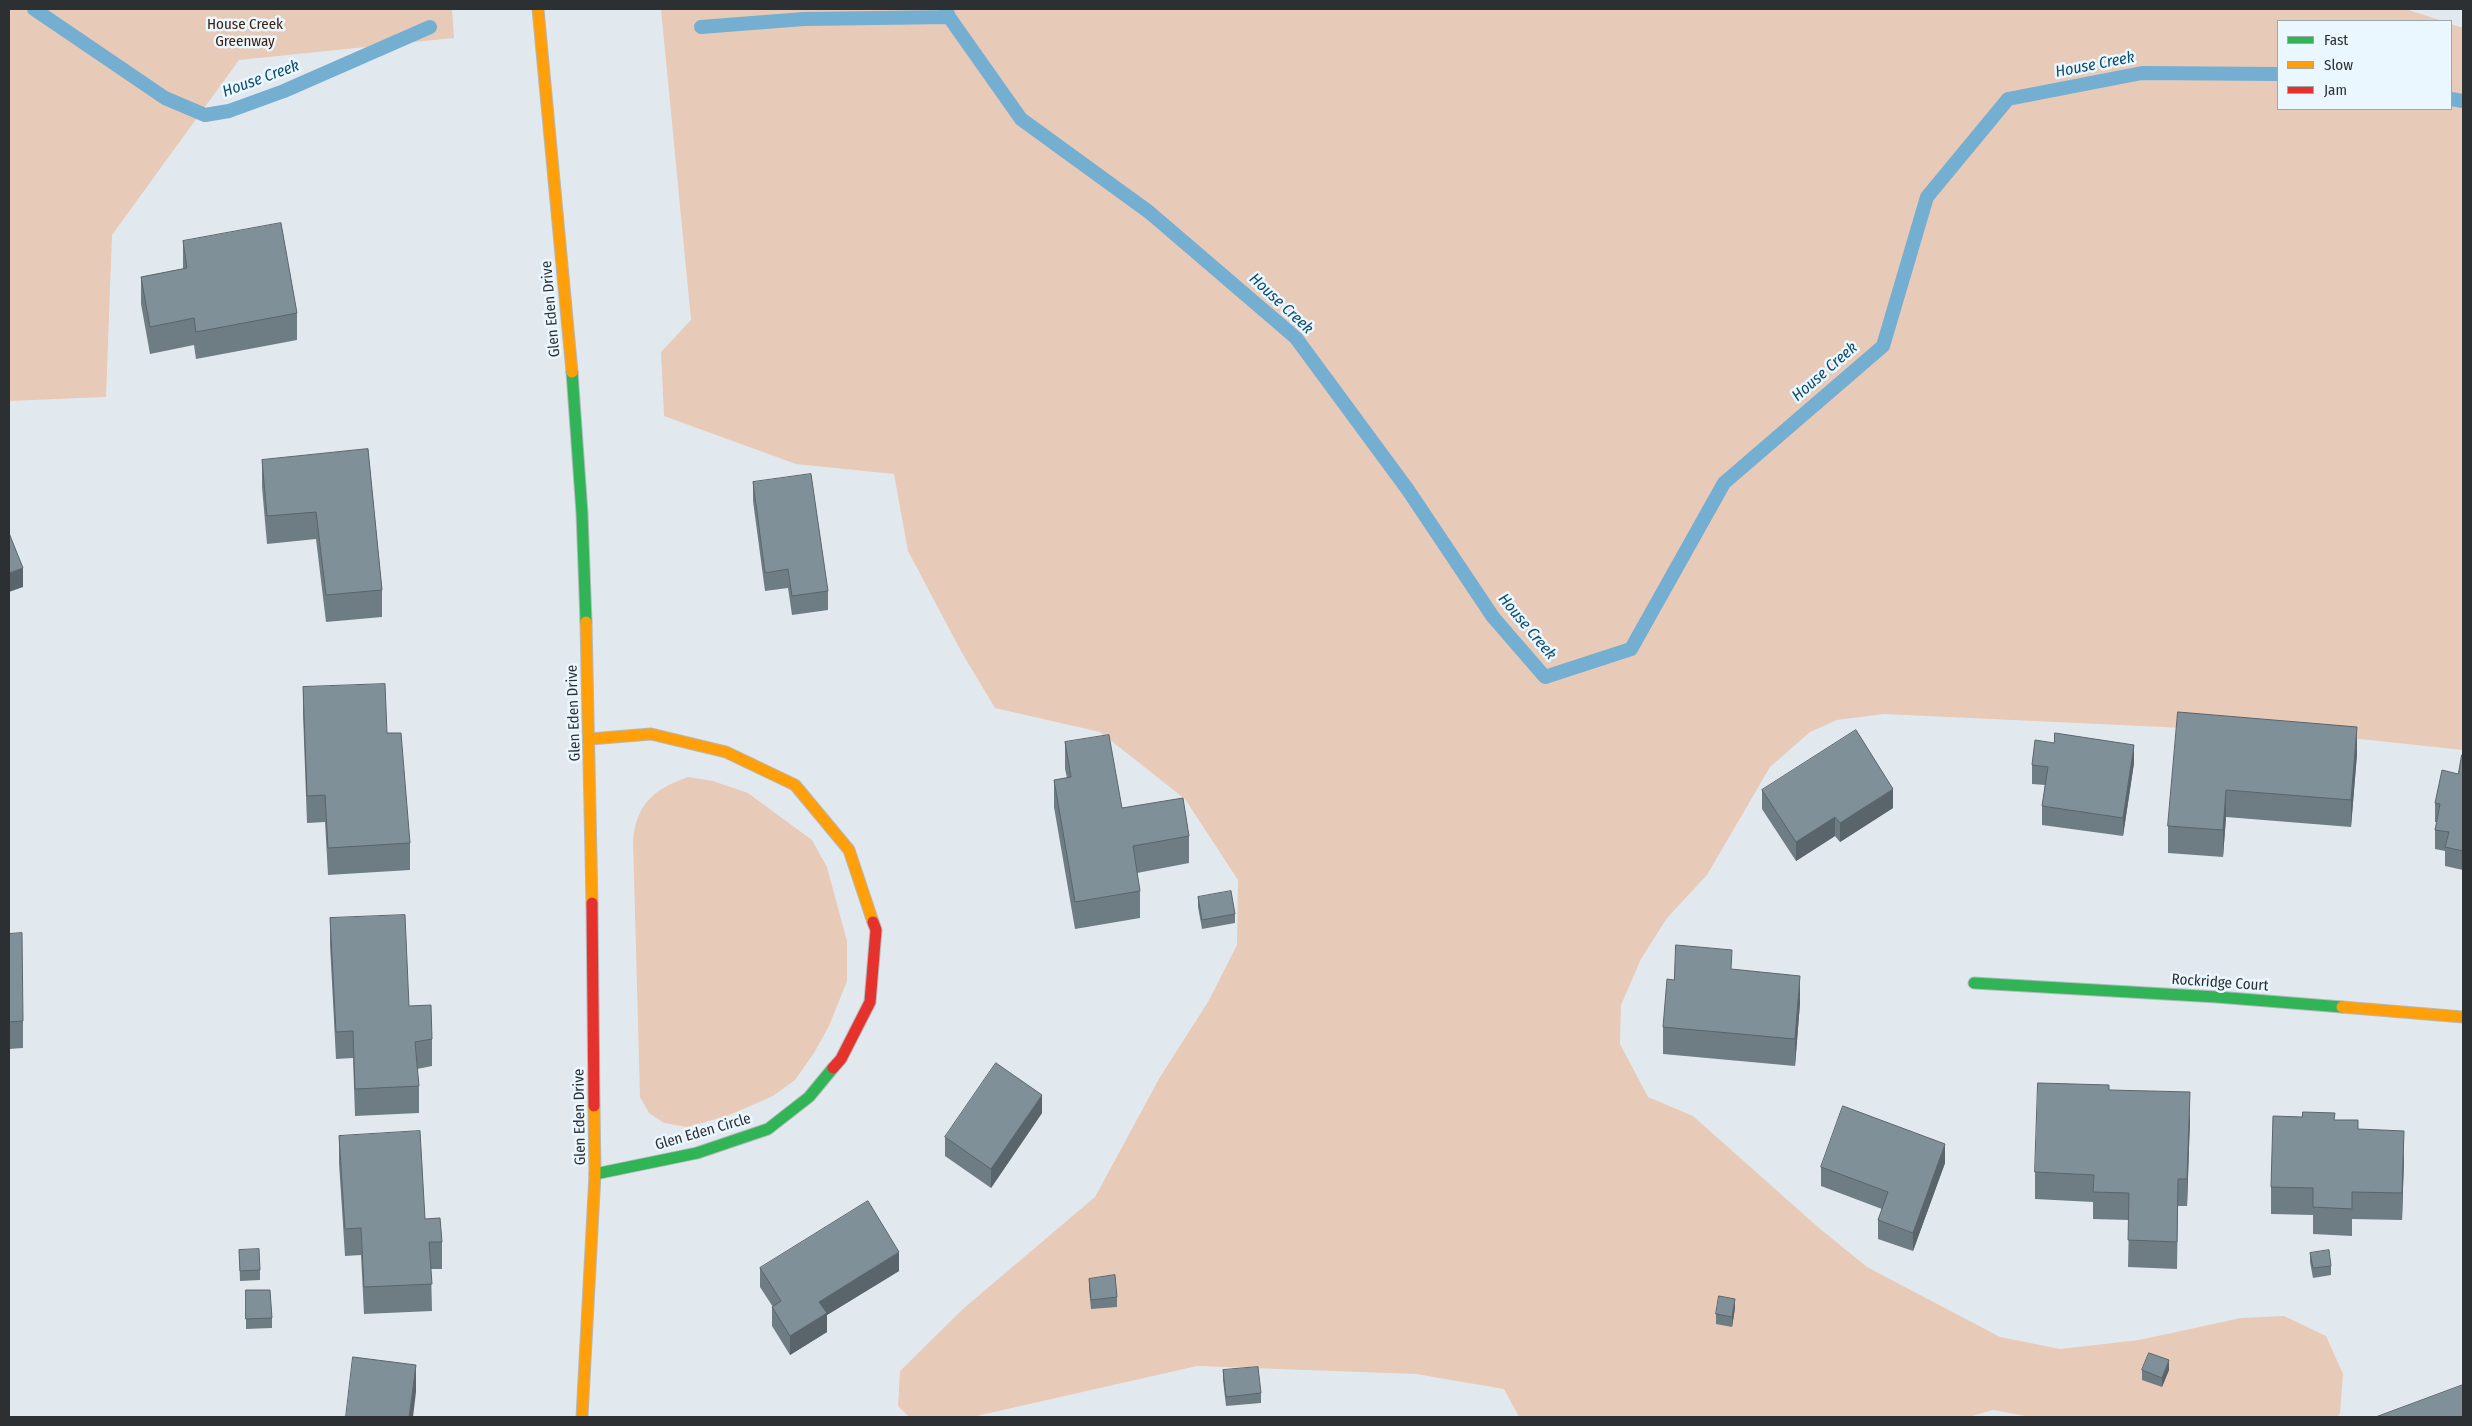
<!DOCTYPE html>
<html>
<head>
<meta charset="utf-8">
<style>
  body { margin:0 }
  #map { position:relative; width:2472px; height:1426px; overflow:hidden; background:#e2e9ee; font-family:"Fira Sans Condensed",sans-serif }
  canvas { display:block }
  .frame { position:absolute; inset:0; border:10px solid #2c3033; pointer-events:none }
  .legend { position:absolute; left:2277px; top:20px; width:175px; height:90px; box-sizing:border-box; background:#ebf7ff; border:1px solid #9fa7ad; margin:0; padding:6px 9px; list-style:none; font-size:15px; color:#2c3033 }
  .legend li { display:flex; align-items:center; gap:10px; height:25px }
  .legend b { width:25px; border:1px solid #9fa7ad }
</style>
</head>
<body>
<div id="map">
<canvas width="2472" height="1426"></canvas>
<div class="frame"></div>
<ul class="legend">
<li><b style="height:6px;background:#30b455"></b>Fast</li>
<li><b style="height:6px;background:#ff9f0a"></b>Slow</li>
<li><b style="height:6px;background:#e5322d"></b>Jam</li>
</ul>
</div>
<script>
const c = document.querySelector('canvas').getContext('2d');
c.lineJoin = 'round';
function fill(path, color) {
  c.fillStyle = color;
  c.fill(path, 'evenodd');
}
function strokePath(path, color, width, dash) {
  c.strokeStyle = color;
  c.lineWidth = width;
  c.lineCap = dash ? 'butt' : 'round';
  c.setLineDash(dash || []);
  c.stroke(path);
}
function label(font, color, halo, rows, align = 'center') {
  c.font = font + ' "Fira Sans Condensed",sans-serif';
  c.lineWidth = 5;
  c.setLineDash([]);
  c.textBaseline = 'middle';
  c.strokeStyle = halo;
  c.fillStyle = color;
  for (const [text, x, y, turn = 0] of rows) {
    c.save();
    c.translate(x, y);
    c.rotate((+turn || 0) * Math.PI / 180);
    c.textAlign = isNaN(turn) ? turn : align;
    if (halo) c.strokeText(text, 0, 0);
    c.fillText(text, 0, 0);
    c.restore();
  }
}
const green = new Path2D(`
  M 9,9 L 452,9 L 454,38 L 239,60 L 112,235 L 106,397 L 9,401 Z
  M 661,9 L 2405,9 L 2443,21 L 2278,21 L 2278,109 L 2451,109 L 2451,24 L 2463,28 L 2463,750 L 2313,734 L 1884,714 L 1837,720 L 1810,732 L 1770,767 L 1707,875 L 1667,918 L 1641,959 L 1621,1005 L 1620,1044 L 1648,1097 L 1693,1116 L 1819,1228 L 1867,1267 L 2000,1337 L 2060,1349 L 2139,1340 L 2241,1318 L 2284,1316 L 2326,1336 L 2343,1374 L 2340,1413 L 2338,1417 L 2031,1417 L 1993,1410 L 1969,1417 L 1519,1417 L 1504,1389 L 1416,1374 L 1197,1366 L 972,1417 L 909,1417 L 898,1406 L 900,1371 L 964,1308 L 1095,1197 L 1160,1077 L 1208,1002 L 1237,945 L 1238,880 L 1185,799 L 1100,732 L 995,708 L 962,653 L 908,551 L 894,474 L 796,464 L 664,416 L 661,352 L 691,320 Z
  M 688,777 L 713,781 L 748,793 L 812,840 L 827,867 L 847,941 L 847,981 L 829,1026 L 814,1053 L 795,1080 L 773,1096 L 727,1116 L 687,1127 L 664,1123 L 649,1113 L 640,1097 L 633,840 C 637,803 654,789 688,777 Z`);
const stream = new Path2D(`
  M 34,9 L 165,98 L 205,115 L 229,111 L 284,91 L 430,27
  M 946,9 L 949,17 L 1021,119 L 1149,212 L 1296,338 L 1408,490 L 1493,617 L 1545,677 L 1631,649 L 1724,483 L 1883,346 L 1927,197 L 2008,99 L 2142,73 L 2278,74
  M 701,27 L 804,19 L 949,17
  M 2451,99 L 2463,101`);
const fast = new Path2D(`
  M 572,372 L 582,513 L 586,622
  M 1974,983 L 2217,997 L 2342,1007
  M 595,1174 L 697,1153 L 768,1129 L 809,1097 L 833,1068`);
const slow = new Path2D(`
  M 538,9 L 572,372
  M 586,622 L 592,903
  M 590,739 L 651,734 L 726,752 L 795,785 L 849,850 L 873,922
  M 2342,1007 L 2463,1017
  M 582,1417 L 595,1174 L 594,1106`);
const jam = new Path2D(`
  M 592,903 L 594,1106
  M 833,1068 L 841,1059 L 870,1002 L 876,930 L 873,922`);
const wall = new Path2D(`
  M 183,241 L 297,313 L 297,340 L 196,359 L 194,345 L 150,354 L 141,304 L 141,277 L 183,269 Z
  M 368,449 L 382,590 L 382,617 L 326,622 L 316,539 L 267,544 L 262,487 L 262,460 Z
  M 753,482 L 828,591 L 828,610 L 792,615 L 788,588 L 765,591 L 753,501 Z
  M 303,687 L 387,733 L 410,843 L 410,870 L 328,875 L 325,822 L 307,823 L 303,714 Z
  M 2178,712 L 2357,754 L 2351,827 L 2226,817 L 2223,857 L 2168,853 L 2168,826 Z
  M 1065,742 L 1122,808 L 1189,836 L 1189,863 L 1137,873 L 1140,891 L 1140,918 L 1075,929 L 1054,807 L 1054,780 L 1067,778 L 1065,769 Z
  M 2054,743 L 2134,763 L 2123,836 L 2042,825 L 2042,806 L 2045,785 L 2032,784 L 2032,765 Z
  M 2463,755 L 2463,870 L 2445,866 L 2445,851 L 2435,849 L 2435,830 L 2437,822 L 2435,822 L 2435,803 L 2458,774 Z
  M 1762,790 L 1893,808 L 1840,842 L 1835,836 L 1796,861 L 1762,809 Z
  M 1198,897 L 1235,914 L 1235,923 L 1202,929 L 1198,907 Z
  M 330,918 L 409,1006 L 432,1039 L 432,1066 L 417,1069 L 419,1086 L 419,1113 L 355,1116 L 353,1058 L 336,1059 L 330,945 Z
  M 9,934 L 23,1021 L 23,1048 L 9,1049 Z
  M 1732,969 L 1800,1003 L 1795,1066 L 1663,1054 L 1663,1027 L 1674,980 Z
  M 2109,1090 L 2190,1119 L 2187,1206 L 2178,1206 L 2177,1269 L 2128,1267 L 2129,1220 L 2093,1219 L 2093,1202 L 2035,1199 L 2035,1172 Z
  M 1042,1113 L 991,1188 L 945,1156 L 945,1137 Z
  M 2335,1120 L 2358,1129 L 2404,1158 L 2402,1220 L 2352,1219 L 2352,1236 L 2313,1234 L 2313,1215 L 2271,1214 L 2271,1187 Z
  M 339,1136 L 425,1219 L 442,1242 L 442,1269 L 431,1269 L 432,1311 L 364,1314 L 361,1255 L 345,1256 L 339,1163 Z
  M 1945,1163 L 1913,1251 L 1878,1239 L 1878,1220 L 1882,1209 L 1821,1186 L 1821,1167 Z
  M 239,1250 L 260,1270 L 260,1280 L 240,1281 Z
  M 2310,1253 L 2331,1266 L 2331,1275 L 2313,1278 L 2310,1262 Z
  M 760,1268 L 899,1271 L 827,1315 L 827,1332 L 790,1355 L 772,1326 L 772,1307 L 773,1307 L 760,1287 Z
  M 1089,1279 L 1117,1297 L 1117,1307 L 1091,1309 L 1089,1289 Z
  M 246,1290 L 272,1318 L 272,1328 L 246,1329 Z
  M 1735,1308 L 1732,1327 L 1716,1324 L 1716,1314 Z
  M 1223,1370 L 1261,1393 L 1261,1403 L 1226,1406 L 1223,1380 Z
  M 2142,1370 L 2169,1370 L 2162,1387 L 2142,1380 Z`);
const shadedWall = new Path2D(`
  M 23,568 L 23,587 L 9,592 L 9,573 Z
  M 2357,727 L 2357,754 L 2351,827 L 2351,800 Z
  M 2134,745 L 2134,763 L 2123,836 L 2123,818 Z
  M 1893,789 L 1893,808 L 1840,842 L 1840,823 Z
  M 2226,790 L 2226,817 L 2223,857 L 2223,830 Z
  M 1835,817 L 1835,836 L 1796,861 L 1796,842 Z
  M 1800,976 L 1800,1003 L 1795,1066 L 1795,1039 Z
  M 2190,1092 L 2190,1119 L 2187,1206 L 2187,1179 Z
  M 1042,1095 L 1042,1113 L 991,1188 L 991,1169 Z
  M 2404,1131 L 2404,1158 L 2402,1220 L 2402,1193 Z
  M 1945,1144 L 1945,1163 L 1913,1251 L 1913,1233 Z
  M 899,1252 L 899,1271 L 827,1315 L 827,1332 L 790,1355 L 790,1336 L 819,1302 Z
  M 1735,1299 L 1735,1308 L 1732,1327 L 1732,1317 Z
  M 2169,1360 L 2169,1370 L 2162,1387 L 2162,1378 Z
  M 416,1365 L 416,1392 L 413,1417 L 409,1417 Z`);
const building = new Path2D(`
  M 281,223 L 297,313 L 196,332 L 194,318 L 150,327 L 141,277 L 187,268 L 183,241 Z
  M 368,449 L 382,590 L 326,595 L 316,512 L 267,516 L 262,460 Z
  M 811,474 L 828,591 L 792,596 L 788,569 L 765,573 L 753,482 Z
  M 9,533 L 23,568 L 9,573 Z
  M 385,684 L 387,733 L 401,733 L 410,843 L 328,848 L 325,795 L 307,796 L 303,687 Z
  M 2178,712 L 2357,727 L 2351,800 L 2226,790 L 2223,830 L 2168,826 Z
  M 1856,730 L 1893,789 L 1840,823 L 1835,817 L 1796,842 L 1762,790 Z
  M 2055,733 L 2134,745 L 2123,818 L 2042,806 L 2048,767 L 2032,765 L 2035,740 L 2054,743 Z
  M 1109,735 L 1122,808 L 1183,798 L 1189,836 L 1133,846 L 1140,891 L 1075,902 L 1054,780 L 1071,777 L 1065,742 Z
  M 2462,755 L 2463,755 L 2463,851 L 2445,847 L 2449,832 L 2435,830 L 2440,804 L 2435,803 L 2442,770 L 2458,774 Z
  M 1231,891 L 1235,914 L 1202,920 L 1198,897 Z
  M 405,915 L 409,1006 L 431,1005 L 432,1039 L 415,1042 L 419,1086 L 355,1089 L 353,1031 L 336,1032 L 330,918 Z
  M 22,933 L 23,1021 L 9,1022 L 9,934 Z
  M 1676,945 L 1732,950 L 1731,969 L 1800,976 L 1795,1039 L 1663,1027 L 1667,979 L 1674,980 Z
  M 996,1063 L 1042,1095 L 991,1169 L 945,1137 Z
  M 2038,1083 L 2109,1085 L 2109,1090 L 2190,1092 L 2187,1179 L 2178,1179 L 2177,1242 L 2128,1240 L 2129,1193 L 2093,1192 L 2094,1175 L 2035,1172 Z
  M 1843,1106 L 1945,1144 L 1913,1233 L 1878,1220 L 1888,1192 L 1821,1167 Z
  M 2303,1112 L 2335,1113 L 2334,1120 L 2358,1120 L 2358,1129 L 2404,1131 L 2402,1193 L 2352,1192 L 2352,1209 L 2313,1207 L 2313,1188 L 2271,1187 L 2273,1116 L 2302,1117 Z
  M 420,1131 L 425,1219 L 440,1218 L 442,1242 L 429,1242 L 432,1284 L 364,1287 L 361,1228 L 345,1229 L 339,1136 Z
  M 868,1201 L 899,1252 L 819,1302 L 827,1313 L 790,1336 L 772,1307 L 781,1301 L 760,1268 Z
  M 259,1249 L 260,1270 L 240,1271 L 239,1250 Z
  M 2329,1250 L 2331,1266 L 2313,1268 L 2310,1253 Z
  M 1115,1275 L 1117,1297 L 1091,1300 L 1089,1279 Z
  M 246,1290 L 270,1290 L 272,1318 L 246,1319 Z
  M 1719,1296 L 1735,1299 L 1732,1317 L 1716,1314 Z
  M 2149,1353 L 2169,1360 L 2162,1378 L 2142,1370 Z
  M 353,1357 L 416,1365 L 409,1417 L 346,1417 Z
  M 1258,1367 L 1261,1393 L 1226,1397 L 1223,1370 Z
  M 2463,1385 L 2463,1417 L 2376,1417 Z`);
const parkNames = [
  ["House Creek",245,25],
  ["Greenway",245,42]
];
const streetNames = [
  ["Glen Eden Drive",551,309,-95],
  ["Glen Eden Drive",574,713,-92],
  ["Rockridge Court",2220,983,4],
  ["Glen Eden Drive",580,1117,-91],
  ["Glen Eden Circle",703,1132,-16]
];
const waterNames = [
  ["House Creek",2095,65,-11],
  ["House Creek",261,79,-20],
  ["House Creek",1281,304,43],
  ["House Creek",1825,372,-41],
  ["House Creek",1527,627,50]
];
fill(green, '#e8cab9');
strokePath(stream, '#74aed1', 14);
strokePath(fast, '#b4b9bd', 13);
strokePath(slow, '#b4b9bd', 13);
strokePath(jam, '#b4b9bd', 13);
strokePath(fast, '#30b455', 11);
strokePath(slow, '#ff9f0a', 11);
strokePath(jam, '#e5322d', 11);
fill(wall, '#6e7c84');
fill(shadedWall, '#5a656b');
fill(building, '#809099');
strokePath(building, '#5a656b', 1);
label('15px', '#3f2110', '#ebf7ff', parkNames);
label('15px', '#2c3033', '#ebf7ff', streetNames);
label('italic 16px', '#0d4c6d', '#ebf7ff', waterNames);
</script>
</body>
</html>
